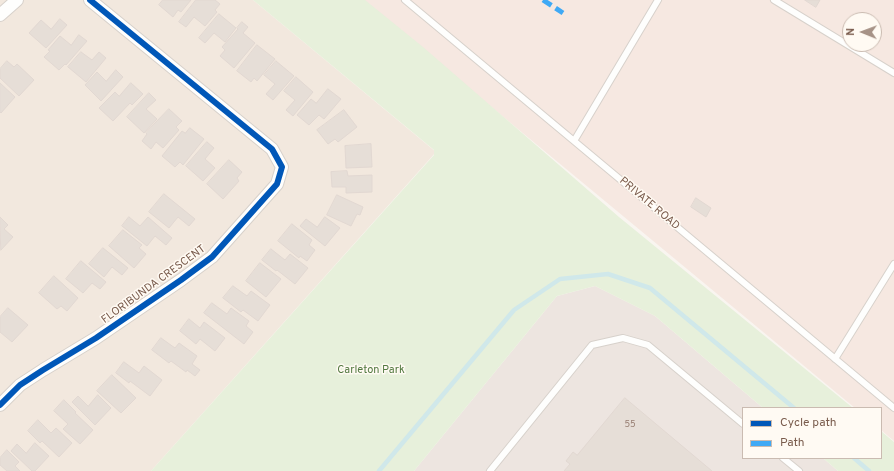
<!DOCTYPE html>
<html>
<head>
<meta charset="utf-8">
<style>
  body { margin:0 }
  #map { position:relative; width:894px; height:471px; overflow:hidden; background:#f9f5f0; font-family:Overpass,sans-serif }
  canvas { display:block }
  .legend { position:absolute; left:742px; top:407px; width:140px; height:52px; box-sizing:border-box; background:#fffaf3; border:1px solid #cabbb1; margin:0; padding:5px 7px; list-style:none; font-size:12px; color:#7a5c4d }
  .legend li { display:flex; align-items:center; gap:8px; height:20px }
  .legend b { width:20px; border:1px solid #cabbb1 }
  .north { position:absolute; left:842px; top:12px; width:40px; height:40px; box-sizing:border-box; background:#fffaf3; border:1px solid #cabbb1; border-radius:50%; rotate:271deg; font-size:11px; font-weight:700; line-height:16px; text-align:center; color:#7a5c4d }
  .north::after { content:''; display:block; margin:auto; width:14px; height:18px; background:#a69286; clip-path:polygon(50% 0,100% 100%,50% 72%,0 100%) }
</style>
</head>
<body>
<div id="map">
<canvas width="894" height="471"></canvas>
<ul class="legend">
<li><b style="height:5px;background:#0057b8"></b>Cycle path</li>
<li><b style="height:5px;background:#3fa9f5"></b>Path</li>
</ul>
<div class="north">N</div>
</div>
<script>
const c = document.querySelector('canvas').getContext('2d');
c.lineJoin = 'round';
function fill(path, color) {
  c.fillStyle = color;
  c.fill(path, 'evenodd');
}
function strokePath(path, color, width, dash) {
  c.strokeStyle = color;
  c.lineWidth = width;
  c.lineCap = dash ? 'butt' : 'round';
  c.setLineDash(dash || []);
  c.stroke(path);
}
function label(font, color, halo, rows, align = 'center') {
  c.font = font + ' Overpass,sans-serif';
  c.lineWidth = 3;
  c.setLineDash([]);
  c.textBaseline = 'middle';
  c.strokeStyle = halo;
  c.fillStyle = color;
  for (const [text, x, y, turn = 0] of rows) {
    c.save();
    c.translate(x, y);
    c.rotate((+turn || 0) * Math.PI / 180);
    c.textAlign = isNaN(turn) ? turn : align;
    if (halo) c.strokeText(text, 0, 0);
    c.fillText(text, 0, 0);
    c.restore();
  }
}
const residential = new Path2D(`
  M 0,0 L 253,0 L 436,152 L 151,471 L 0,471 Z`);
const commercial = new Path2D(`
  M 362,0 L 894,0 L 894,441 L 881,430 L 881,408 L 855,408 ZM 850,20 L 874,20 L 874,44 L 850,44 Z`);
const industrial = new Path2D(`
  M 595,286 L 655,316 L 763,408 L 743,408 L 743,458 L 823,458 L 838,471 L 414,471 L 557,296 Z`);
const green = new Path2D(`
  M 253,0 L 365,0 L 423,47 L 619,217 L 853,408 L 763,408 L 655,316 L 595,286 L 557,296 L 414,471 L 151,471 L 434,155 L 434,150 Z
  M 881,431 L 894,442 L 894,471 L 838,471 L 823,458 L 881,458 Z`);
const stream = new Path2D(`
  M 854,458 L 869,471
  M 379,471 L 514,310 L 560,279 L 608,274 L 650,288 L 794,408`);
const building = new Path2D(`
  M 163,0 L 191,0 L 181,12 L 178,10 L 173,17 L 159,5 Z
  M 196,0 L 215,0 L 220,4 L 215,10 L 217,12 L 205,26 L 194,17 L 186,27 L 179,22 Z
  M 805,0 L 820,0 L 816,7 Z
  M 219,14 L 236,28 L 225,42 L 214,33 L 205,43 L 199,38 Z
  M 60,19 L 67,25 L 46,48 L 29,33 L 41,20 L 51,29 Z
  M 242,22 L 248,27 L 243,33 L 255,43 L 234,68 L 220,56 L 225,50 L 222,47 L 238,29 L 237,28 Z
  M 79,35 L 87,41 L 66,65 L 65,64 L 59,70 L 44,57 L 50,51 L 48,50 L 60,36 L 71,45 Z
  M 257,45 L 275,59 L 257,81 L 254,78 L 251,82 L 237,71 Z
  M 81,52 L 92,60 L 99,52 L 106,58 L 86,82 L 68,67 Z
  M 7,61 L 14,67 L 17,64 L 34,80 L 19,96 L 0,78 L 0,69 Z
  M 276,61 L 294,76 L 273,100 L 266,94 L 275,84 L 264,75 Z
  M 116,70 L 123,77 L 101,101 L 85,85 L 97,72 L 106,81 Z
  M 296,77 L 313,92 L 293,116 L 286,110 L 295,100 L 284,91 Z
  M 0,83 L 15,97 L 1,113 L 0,112 Z
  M 131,83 L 143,94 L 132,105 L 130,103 L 113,121 L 99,108 L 115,92 L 119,96 Z
  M 328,89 L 341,99 L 324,119 L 319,115 L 309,125 L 297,115 L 311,99 L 316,103 Z
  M 149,93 L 156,100 L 146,109 L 157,119 L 144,133 L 127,117 Z
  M 169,109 L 182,121 L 176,127 L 179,130 L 163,148 L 156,142 L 151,149 L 142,141 L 147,134 L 146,133 Z
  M 344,110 L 357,127 L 338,142 L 335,139 L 328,144 L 317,130 Z
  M 190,128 L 204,139 L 183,165 L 180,162 L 175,167 L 162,156 L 182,131 L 185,133 Z
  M 207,142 L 214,148 L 205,159 L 215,168 L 203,181 L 186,166 Z
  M 371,144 L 372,167 L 346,168 L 345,146 Z
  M 229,160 L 242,172 L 237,178 L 239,181 L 223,199 L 207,184 Z
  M 347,171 L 348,176 L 372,175 L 372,192 L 346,193 L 346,187 L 332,187 L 331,172 Z
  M 164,194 L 195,219 L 189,226 L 178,217 L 169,228 L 149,212 Z
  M 337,195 L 363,207 L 360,215 L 357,214 L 351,226 L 327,215 Z
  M 696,198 L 711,208 L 706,217 L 691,207 Z
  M 0,217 L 8,225 L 4,229 L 13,237 L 1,250 Z
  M 129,217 L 140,226 L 148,217 L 172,238 L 166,245 L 155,236 L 147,246 L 122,226 Z
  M 325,217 L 340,228 L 325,246 L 300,226 L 306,219 L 317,227 Z
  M 292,224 L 312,240 L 309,245 L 315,250 L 307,261 L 300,256 L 299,258 L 278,241 Z
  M 123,230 L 142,245 L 139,248 L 146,254 L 134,268 L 109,246 Z
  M 103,248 L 128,268 L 122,275 L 112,267 L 104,277 L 89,264 Z
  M 271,249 L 285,260 L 290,254 L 308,268 L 295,284 L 277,270 L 276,271 L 262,260 Z
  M 81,261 L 106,282 L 100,289 L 92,283 L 83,293 L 66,279 Z
  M 260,263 L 281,279 L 266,297 L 246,281 Z
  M 54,276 L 78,298 L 67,311 L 61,306 L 57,309 L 39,293 Z
  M 233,286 L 247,296 L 251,291 L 270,305 L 258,321 L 243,310 L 241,312 L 223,298 Z
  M 212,303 L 227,314 L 231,308 L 249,321 L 246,326 L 253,332 L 244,344 L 204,313 Z
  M 8,308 L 28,325 L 12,342 L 0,332 L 0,317 Z
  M 189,319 L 200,328 L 204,322 L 225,338 L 215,351 L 200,339 L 196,344 L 180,331 Z
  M 161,338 L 175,348 L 179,343 L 197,356 L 192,364 L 200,370 L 195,376 L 187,370 L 186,372 L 171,361 L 169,363 L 152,350 Z
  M 124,362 L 139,373 L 144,366 L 162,380 L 150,396 L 130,381 L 129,383 L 116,373 Z
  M 112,375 L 136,398 L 121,413 L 97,391 Z
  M 98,395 L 111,408 L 95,425 L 72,402 L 78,396 L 88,406 Z
  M 625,398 L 712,471 L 564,471 L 570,464 L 566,461 L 573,452 L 577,455 Z
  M 64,400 L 76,412 L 75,413 L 93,430 L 80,444 L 63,429 L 68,424 L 54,411 Z
  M 38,420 L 51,433 L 56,428 L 72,443 L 59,457 L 42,441 L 40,443 L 28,431 Z
  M 35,443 L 49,456 L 35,471 L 32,471 L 11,451 L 17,444 L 26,453 Z
  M 7,450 L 19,462 L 15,466 L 20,471 L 7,471 L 0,465 L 0,458 Z`);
const lane = new Path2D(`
  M 405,0 L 894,408
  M 774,0 L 894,73
  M 574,141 L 658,0
  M 835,359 L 894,264
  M 783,458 L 799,471
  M 490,471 L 592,345 L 623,338 L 648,345 L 743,424`);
const street = new Path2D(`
  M 0,15 L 17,0
  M 0,405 L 20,385 L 43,370 L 96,338 L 181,280 L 212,257 L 277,184 L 282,167 L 272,149 L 90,0`);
const quiet = new Path2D(`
  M 543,0 L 563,13`);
const cycleway = new Path2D(`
  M 0,405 L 20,385 L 43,370 L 96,338 L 181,280 L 212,257 L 277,184 L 282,167 L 272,149 L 90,0`);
const numberNames = [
  ["55",630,425]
];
const streetNames = [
  ["PRIVATE ROAD",649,204,40],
  ["FLORIBUNDA CRESCENT",154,285,-36]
];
const parkNames = [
  ["Carleton Park",371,371]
];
fill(residential, '#f2e8de');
fill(commercial, '#f6e8e1');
fill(industrial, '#ede5e0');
fill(green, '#e7f0db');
strokePath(stream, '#d0e8ea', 4.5);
fill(building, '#e6ded7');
strokePath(building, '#e2d8d2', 1);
strokePath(lane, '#d7d1cb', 8);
strokePath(street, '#d7d1cb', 14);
strokePath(lane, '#fefefd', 6);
strokePath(street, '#fefefd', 12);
strokePath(quiet, '#3fa9f5', 5, [10, 5]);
strokePath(cycleway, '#0057b8', 6);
label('9px', '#977e72', null, numberNames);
label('11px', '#7a5c4d', '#fffaf3', streetNames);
label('11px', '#537a41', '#fffaf3', parkNames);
</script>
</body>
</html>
